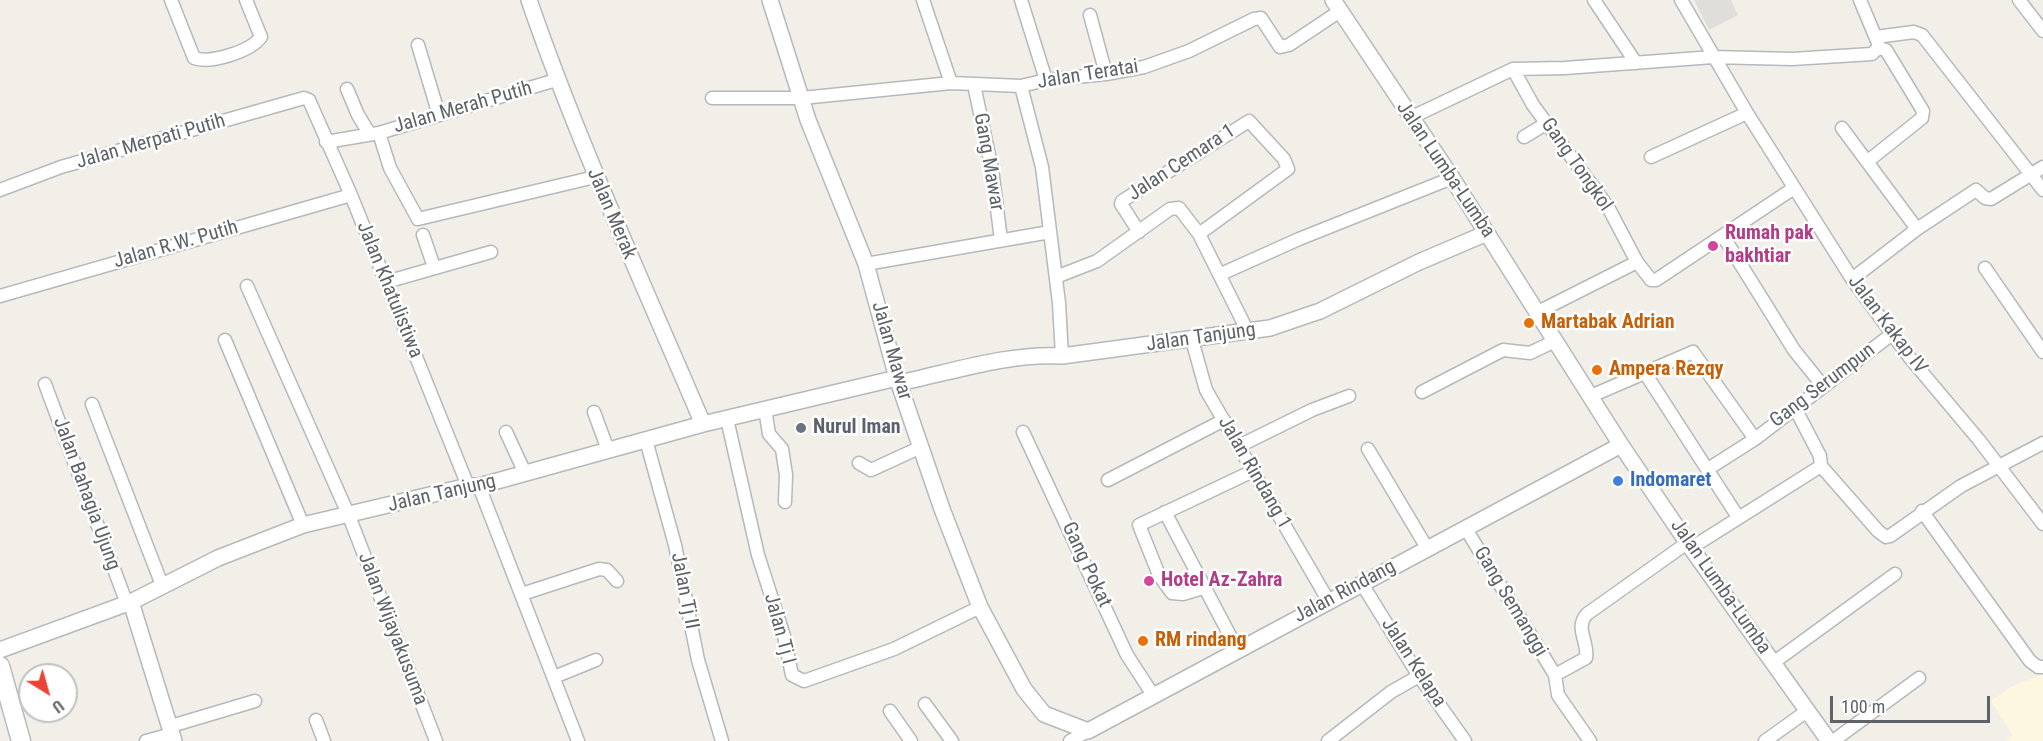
<!DOCTYPE html>
<html>
<head>
<meta charset="utf-8">
<style>
  body { margin:0 }
  #map { position:relative; width:2043px; height:741px; overflow:hidden; background:#f1efe8; font-family:"Roboto Condensed",sans-serif }
  canvas { display:block }
  .north { position:absolute; left:18px; top:663px; width:60px; height:60px; box-sizing:border-box; background:#fff; border:2px solid #bfc1c3; border-radius:50%; rotate:143deg; font-size:16px; font-weight:700; line-height:24px; text-align:center; color:#5f6368 }
  .north::after { content:''; display:block; margin:auto; width:21px; height:27px; background:#ea4335; clip-path:polygon(50% 0,100% 100%,50% 72%,0 100%) }
  .scale { position:absolute; left:1830px; top:696px; width:160px; height:27px; box-sizing:border-box; border:3px solid #5f6368; border-top:0; padding-left:8px; font-size:18px; line-height:21px; white-space:nowrap; color:#5f6368; -webkit-text-stroke:4px #fff; paint-order:stroke }
</style>
</head>
<body>
<div id="map">
<canvas width="2043" height="741"></canvas>
<div class="north">U</div>
<div class="scale">100 m</div>
</div>
<script>
const c = document.querySelector('canvas').getContext('2d');
c.lineJoin = 'round';
function fill(path, color) {
  c.fillStyle = color;
  c.fill(path, 'evenodd');
}
function strokePath(path, color, width, dash) {
  c.strokeStyle = color;
  c.lineWidth = width;
  c.lineCap = dash ? 'butt' : 'round';
  c.setLineDash(dash || []);
  c.stroke(path);
}
function label(font, color, halo, rows, align = 'center') {
  c.font = font + ' "Roboto Condensed",sans-serif';
  c.lineWidth = 5;
  c.setLineDash([]);
  c.textBaseline = 'middle';
  c.strokeStyle = halo;
  c.fillStyle = color;
  for (const [text, x, y, turn = 0] of rows) {
    c.save();
    c.translate(x, y);
    c.rotate((+turn || 0) * Math.PI / 180);
    c.textAlign = isNaN(turn) ? turn : align;
    if (halo) c.strokeText(text, 0, 0);
    c.fillText(text, 0, 0);
    c.restore();
  }
}
const commercial = new Path2D(`
  M 2043,674 L 2043,741 L 2006,741 L 2013,735 L 1991,701 L 2011,687 Z`);
const industrial = new Path2D(`
  M 1694,0 L 1731,0 L 1738,15 L 1709,30 Z`);
const minor = new Path2D(`
  M 171,0 L 194,58 C 211,64 251,51 261,37 L 246,0
  M 923,0 L 951,83
  M 1021,0 L 1046,80
  M 1594,0 L 1636,63
  M 1681,0 L 1747,113 L 1852,279 L 1910,358 L 1979,440 L 2043,524
  M 2019,0 L 2043,31
  M 1090,15 L 1106,74
  M 1876,37 L 1914,32 L 1922,35 L 2043,190
  M 418,45 L 439,115
  M 1513,69 L 1533,105 L 1608,207 L 1637,262 L 1538,312
  M 974,85 L 992,169 L 1001,240
  M 1021,86 L 1042,167 L 1059,303 L 1062,356
  M 347,89 L 358,115 L 369,133
  M 712,98 L 802,98 L 951,83 L 1021,86 L 1046,80 L 1106,74 L 1144,67 L 1189,51 L 1254,19 L 1261,18 L 1280,47 L 1289,45 L 1340,11
  M 1410,118 L 1513,69 L 1565,68 L 1713,57 L 1792,59 L 1872,54 L 1878,48 L 1878,43 L 1860,0
  M 1842,128 L 1917,229
  M 379,133 L 390,168 L 418,219 L 595,177
  M 1524,137 L 1547,123
  M 326,142 L 379,133 L 556,80
  M 1651,157 L 1747,113
  M 1868,161 L 1922,118 L 1923,111 L 1886,50 L 1878,48
  M 0,190 L 61,167 L 304,98 L 309,100 L 351,195 L 468,486
  M 1139,232 L 1121,204 L 1122,201 L 1249,121 L 1284,159 L 1288,169 L 1199,234
  M 423,235 L 434,267
  M 1723,236 L 1794,350 L 1823,386
  M 1637,262 L 1651,280 L 1656,280 L 1794,188
  M 866,264 L 1050,232
  M 1985,268 L 2043,352
  M 1221,274 L 1299,239 L 1452,178
  M 1056,277 L 1097,261 L 1170,209 L 1179,208 L 1199,234 L 1248,332
  M 1852,279 L 1917,229 L 1976,190 L 1985,198 L 1991,199 L 2043,167
  M 386,282 L 491,252
  M 247,286 L 349,516 L 436,741
  M 0,296 L 351,195
  M 225,340 L 303,525
  M 1192,340 L 1206,390 L 1328,600
  M 1645,373 L 1738,517
  M 45,384 L 127,604
  M 1422,392 L 1503,350 L 1530,353 L 1555,341
  M 1591,396 L 1693,352 L 1755,439 L 1708,469
  M 92,404 L 162,585
  M 1795,408 L 1820,456 L 1821,466
  M 765,409 L 769,434 L 782,449 L 786,475 L 785,502
  M 594,412 L 608,450
  M 727,419 L 758,555 L 784,636 L 792,675 L 804,681 L 894,649 L 980,607
  M 506,432 L 525,473
  M 1023,432 L 1127,655 L 1153,695
  M 1755,439 L 1892,334
  M 646,440 L 675,545 L 698,660 L 722,741
  M 1239,446 L 1312,410 L 1349,396
  M 1368,449 L 1427,548
  M 859,463 L 871,470 L 921,447
  M 1108,480 L 1224,420
  M 479,486 L 578,741
  M 1922,511 L 2030,661 L 2038,667 L 2043,667
  M 1165,512 L 1237,649
  M 1466,529 L 1555,675 L 1558,695 L 1590,741
  M 1691,548 L 1821,466 L 1878,531 L 1886,537 L 1890,536 L 1961,486 L 2043,443
  M 1362,584 L 1419,676 L 1465,741
  M 1203,588 L 1183,594 L 1172,593 L 1159,575 L 1139,525 L 1253,471
  M 522,594 L 599,569 L 607,570 L 617,581
  M 1773,663 L 1895,574
  M 1555,675 L 1586,658 C 1589,642 1574,628 1587,614 L 1687,543
  M 554,677 L 596,660
  M 925,704 L 952,741
  M 890,711 L 911,741
  M 316,720 L 324,741
  M 171,726 L 255,701
  M 146,741 L 172,734
  M 1070,741 L 1088,731
  M 1328,741 L 1391,692 L 1419,676
  M 1765,741 L 1807,711
  M 1833,741 L 1919,678`);
const tertiary = new Path2D(`
  M 529,0 C 579,145 643,283 703,424
  M 770,0 L 808,120 L 866,264 L 897,378 L 942,509 L 980,607 L 1024,689 L 1044,714 L 1088,731
  M 1333,0 L 1452,178 L 1621,445 L 1691,548 L 1829,741
  M 899,383 C 952,372 1007,353 1062,356 L 1270,328 L 1320,311 L 1419,262 L 1487,233
  M 131,602 L 174,741
  M 0,650 L 131,602 L 218,558 L 303,525 L 468,486 L 479,486 L 703,424 L 897,378
  M 1088,731 L 1621,445`);
const secondary = new Path2D(`
  M 0,666 L 21,741`);
const markers = [
  [1713,246,6,"#d1479c"],
  [1529,323,6,"#e8710a"],
  [1597,370,6,"#e8710a"],
  [801,428,6,"#6b7280"],
  [1618,481,6,"#3f7fe0"],
  [1149,581,6,"#d1479c"],
  [1143,641,6,"#e8710a"]
];
const streetNames = [
  ["Jalan Teratai",1088,75,-9],
  ["Jalan Merah Putih",463,108,-16],
  ["Jalan Merpati Putih",151,142,-16],
  ["Gang Mawar",988,162,80],
  ["Jalan Cemara 1",1182,163,-33],
  ["Gang Tongkol",1576,165,55],
  ["Jalan Lumba-Lumba",1445,170,56],
  ["Jalan Merak",611,214,67],
  ["Jalan R.W. Putih",176,245,-16],
  ["Jalan Khatulistiwa",389,290,68],
  ["Jalan Kakap IV",1887,325,53],
  ["Jalan Tanjung",1201,338,-8],
  ["Jalan Mawar",891,351,74],
  ["Gang Serumpun",1823,386,-37],
  ["Jalan Rindang 1",1254,473,60],
  ["Jalan Bahagia Ujung",86,494,70],
  ["Jalan Tanjung",442,494,-13],
  ["Gang Pokat",1086,565,65],
  ["Jalan Lumba-Lumba",1720,587,55],
  ["Jalan Tj II",684,591,79],
  ["Jalan Rindang",1345,592,-28],
  ["Gang Semanggi",1510,602,59],
  ["Jalan Wijayakusuma",392,629,69],
  ["Jalan Tj I",779,629,75],
  ["Jalan Kelapa",1413,663,57]
];
const hotelNames = [
  ["Rumah pak",1725,234],
  ["bakhtiar",1725,257],
  ["Hotel Az-Zahra",1161,581]
];
const foodNames = [
  ["Martabak Adrian",1541,323],
  ["Ampera Rezqy",1609,370],
  ["RM rindang",1155,641]
];
const worshipNames = [
  ["Nurul Iman",813,428]
];
const shopNames = [
  ["Indomaret",1630,481]
];
fill(commercial, '#fef7e0');
fill(industrial, '#e0deda');
strokePath(minor, '#b5b8bc', 15);
strokePath(tertiary, '#b5b8bc', 18);
strokePath(secondary, '#b6babf', 21);
strokePath(minor, '#fff', 12);
strokePath(tertiary, '#fff', 15);
strokePath(secondary, '#fff', 18);
for (const [x, y, r, color] of markers) {
  const dot = new Path2D();
  dot.arc(x, y, r, 0, 2 * Math.PI);
  c.fillStyle = color;
  c.fill(dot);
  strokePath(dot, '#fff', 2);
}
label('20px', '#5f6368', '#fff', streetNames);
label('bold 20px', '#b23c85', '#fff', hotelNames, 'left');
label('bold 20px', '#c56008', '#fff', foodNames, 'left');
label('bold 20px', '#5b616d', '#fff', worshipNames, 'left');
label('bold 20px', '#366cbe', '#fff', shopNames, 'left');
</script>
</body>
</html>
